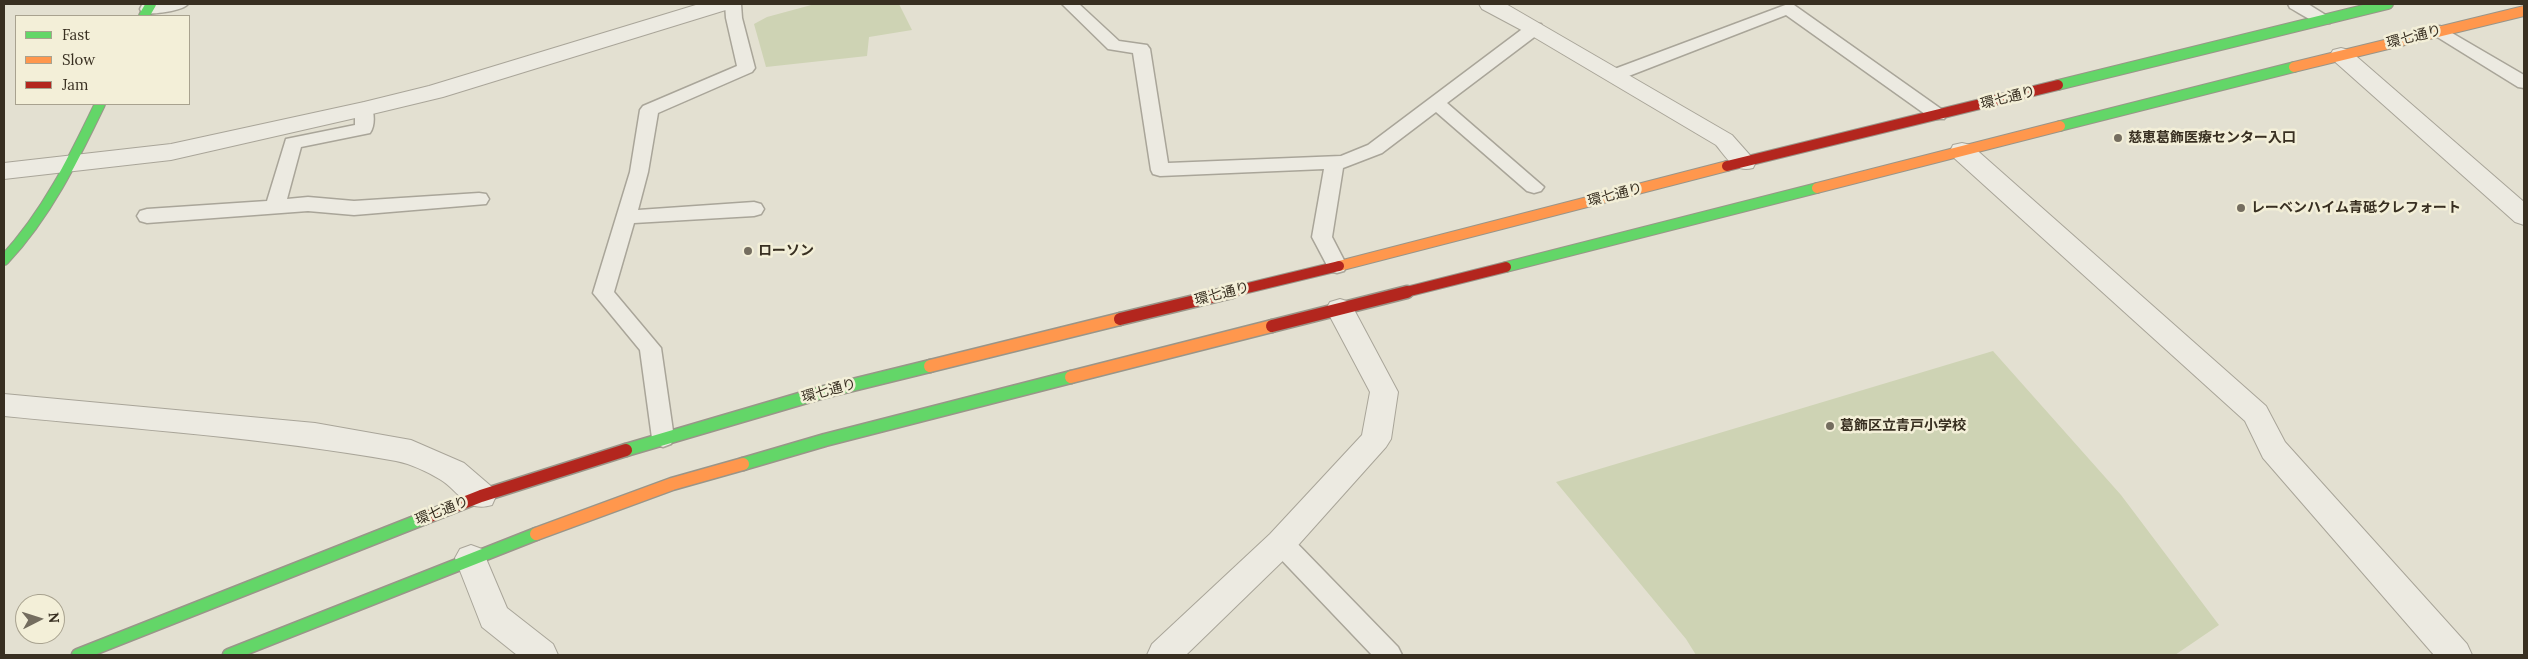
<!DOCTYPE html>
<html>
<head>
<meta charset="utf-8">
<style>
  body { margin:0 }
  #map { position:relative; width:2528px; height:659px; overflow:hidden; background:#e3e0d1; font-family:Lora,serif }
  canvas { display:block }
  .frame { position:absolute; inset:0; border:5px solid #382f21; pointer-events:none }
  .legend { position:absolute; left:15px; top:15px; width:175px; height:90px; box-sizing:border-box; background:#f3efd8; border:1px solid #a8a28f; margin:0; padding:6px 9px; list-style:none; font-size:15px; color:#382f21 }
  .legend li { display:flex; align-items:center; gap:10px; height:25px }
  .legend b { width:25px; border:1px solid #a8a28f }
  .north { position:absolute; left:15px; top:594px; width:50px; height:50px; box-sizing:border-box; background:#f3efd8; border:1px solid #a8a28f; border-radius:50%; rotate:85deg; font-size:14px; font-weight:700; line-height:20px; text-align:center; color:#382f21 }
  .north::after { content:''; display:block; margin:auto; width:18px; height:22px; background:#746d5f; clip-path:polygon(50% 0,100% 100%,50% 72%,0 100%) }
</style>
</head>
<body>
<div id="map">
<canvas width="2528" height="659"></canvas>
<div class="frame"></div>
<ul class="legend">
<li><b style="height:6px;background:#63d668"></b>Fast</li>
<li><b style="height:6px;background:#ff974d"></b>Slow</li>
<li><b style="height:6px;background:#b3261e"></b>Jam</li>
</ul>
<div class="north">N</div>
</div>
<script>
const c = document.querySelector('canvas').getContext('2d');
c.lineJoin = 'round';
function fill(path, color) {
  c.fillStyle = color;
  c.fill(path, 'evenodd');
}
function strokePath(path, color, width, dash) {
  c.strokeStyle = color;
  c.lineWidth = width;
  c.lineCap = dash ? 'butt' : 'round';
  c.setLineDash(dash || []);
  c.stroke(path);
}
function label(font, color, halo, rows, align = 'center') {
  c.font = font + ' Lora,"Noto Sans JP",serif';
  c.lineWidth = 5;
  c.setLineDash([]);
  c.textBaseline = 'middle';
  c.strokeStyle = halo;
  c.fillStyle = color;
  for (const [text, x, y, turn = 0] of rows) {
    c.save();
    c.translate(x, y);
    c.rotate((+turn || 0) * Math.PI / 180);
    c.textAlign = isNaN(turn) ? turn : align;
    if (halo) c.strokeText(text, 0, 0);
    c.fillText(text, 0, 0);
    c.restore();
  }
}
const green = new Path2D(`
  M 815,4 L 899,4 L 912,30 L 869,37 L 867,56 L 766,67 L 754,24 L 767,17 Z
  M 1993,351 L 2121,495 L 2219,625 L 2175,655 L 1696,655 L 1686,639 L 1556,482 Z`);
const lane = new Path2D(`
  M 148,4 L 188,4 C 183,11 151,15 142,13 L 140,9 L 142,5 Z
  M 725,4 L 741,4 L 742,18 L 755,68 L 752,72 L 658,113 L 648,172 L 638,210 L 754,202 L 761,204 L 764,209 L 761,214 L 754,216 L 634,223 L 614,292 L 661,348 L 674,438 L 671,444 L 663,447 L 655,444 L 652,438 L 640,350 L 593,293 L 630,172 L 640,110 L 643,106 L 737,66 L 726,18 Z
  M 1062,4 L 1079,4 L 1119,41 L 1147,45 L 1150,49 L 1168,163 L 1341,156 L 1368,145 L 1529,24 L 1541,24 L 1543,28 L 1541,32 L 1447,103 L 1544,187 L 1541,191 L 1534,193 L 1527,191 L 1436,112 L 1382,153 L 1343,168 L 1332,237 L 1347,266 L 1344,271 L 1337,273 L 1330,271 L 1312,237 L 1324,169 L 1160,176 L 1153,174 L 1151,170 L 1133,53 L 1108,49 Z
  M 1788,4 L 1794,5 L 1944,111 L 1947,115 L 1944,119 L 1932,119 L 1786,15 L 1621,79 L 1609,79 L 1606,75 L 1609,71 Z
  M 2288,4 L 2308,4 L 2332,19 L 2330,23 C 2316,26 2302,14 2290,8 Z
  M 2440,26 L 2524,75 L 2524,88 L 2518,87 L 2434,35 L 2432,31 L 2434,27 Z
  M 364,103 L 370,105 C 375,112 375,126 370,133 L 301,147 L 287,199 L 308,197 L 354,201 L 479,193 L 486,194 L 489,199 L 486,204 L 354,215 L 308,211 L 147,223 L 140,221 L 137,216 L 140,211 L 147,209 L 267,201 L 286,139 L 355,125 L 355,109 L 358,105 Z
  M 1281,533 L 1290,536 L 1398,647 L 1402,655 L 1372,655 L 1272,550 L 1269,543 L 1272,536 Z`);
const street = new Path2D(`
  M 699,4 L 732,4 L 729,9 L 443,97 L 364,116 L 171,160 L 4,179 L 4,163 L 171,144 L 364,102 L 429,86 Z
  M 1479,4 L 1506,4 L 1732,135 L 1756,162 L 1753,168 C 1734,173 1727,158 1716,145 L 1527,33 L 1482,9 Z
  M 2341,48 L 2349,50 L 2524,202 L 2524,225 L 2515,222 L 2333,60 L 2330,55 L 2333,50 Z
  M 1962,143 L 1971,145 L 2266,406 L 2285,442 L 2467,644 L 2472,655 L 2434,655 L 2263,458 L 2245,421 L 1953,157 L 1950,151 L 1953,145 Z
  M 1340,299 L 1350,302 L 1398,392 L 1391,439 L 1386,447 L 1292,552 L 1186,655 L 1147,655 L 1152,644 L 1270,534 L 1362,435 L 1370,392 L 1326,309 L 1330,302 Z
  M 4,394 L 315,423 L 411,440 L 464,463 L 492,487 L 496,496 L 492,505 C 466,513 460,492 441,480 C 428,472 411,464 396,461 C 267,438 135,429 4,416 Z
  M 471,545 L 482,549 L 507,608 L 553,644 L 558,655 L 517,655 L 482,627 L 455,558 L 460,549 Z`);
const fastFar1 = new Path2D(`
  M 144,16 L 151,4
  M 2058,85 L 2388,4
  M 2060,126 L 2294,67
  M 4,260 C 47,214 73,160 100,104
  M 1506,267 L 1817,188`);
const fast = new Path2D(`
  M 626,450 L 820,393 L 930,366
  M 743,464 L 825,440 L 1071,377
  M 78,655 L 425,518
  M 229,655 L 536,534`);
const slowFar1 = new Path2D(`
  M 2294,67 L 2524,11
  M 1817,188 L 2060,126
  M 1339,266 L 1727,166`);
const slow = new Path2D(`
  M 930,366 L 1120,319
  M 1071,377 L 1272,326
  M 536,534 L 672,484 L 743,464`);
const jamFar1 = new Path2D(`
  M 1727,166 L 2058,85
  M 1227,293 L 1339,266
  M 1402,293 L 1506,267`);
const jam = new Path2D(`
  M 1120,319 L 1232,292
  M 1272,326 L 1407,292
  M 425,518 L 481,496 L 626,450`);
const markers = [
  [2118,138,5,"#746d5f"],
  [2241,208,5,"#746d5f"],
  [748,251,5,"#746d5f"],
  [1830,426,5,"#746d5f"]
];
const streetNames = [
  ["環七通り",2414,37,-14],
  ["環七通り",2008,98,-14],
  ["環七通り",1615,195,-14],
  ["環七通り",1222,294,-14],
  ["環七通り",829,391,-15],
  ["環七通り",442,511,-21]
];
const poiNames = [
  ["慈恵葛飾医療センター入口",2128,138],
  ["レーベンハイム青砥クレフォート",2251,208],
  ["ローソン",758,251],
  ["葛飾区立青戸小学校",1840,426]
];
fill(green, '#ced3b4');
strokePath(lane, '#a9a599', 3);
strokePath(street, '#a9a599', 2);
strokePath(fastFar1, '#999589', 12);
strokePath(fast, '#999589', 15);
strokePath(slowFar1, '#999589', 12);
strokePath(slow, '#999589', 15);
strokePath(jamFar1, '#999589', 12);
strokePath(jam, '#999589', 15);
fill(lane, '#eceae1');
fill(street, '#eceae1');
strokePath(fastFar1, '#63d668', 10);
strokePath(fast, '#63d668', 12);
strokePath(slowFar1, '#ff974d', 10);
strokePath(slow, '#ff974d', 12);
strokePath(jamFar1, '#b3261e', 10);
strokePath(jam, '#b3261e', 12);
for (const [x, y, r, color] of markers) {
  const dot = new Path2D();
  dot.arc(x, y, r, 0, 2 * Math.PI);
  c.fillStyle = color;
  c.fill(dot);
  strokePath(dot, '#f3efd8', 2);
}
label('14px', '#382f21', '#f3efd8', streetNames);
label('bold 14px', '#382f21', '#f3efd8', poiNames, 'left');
</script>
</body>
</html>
